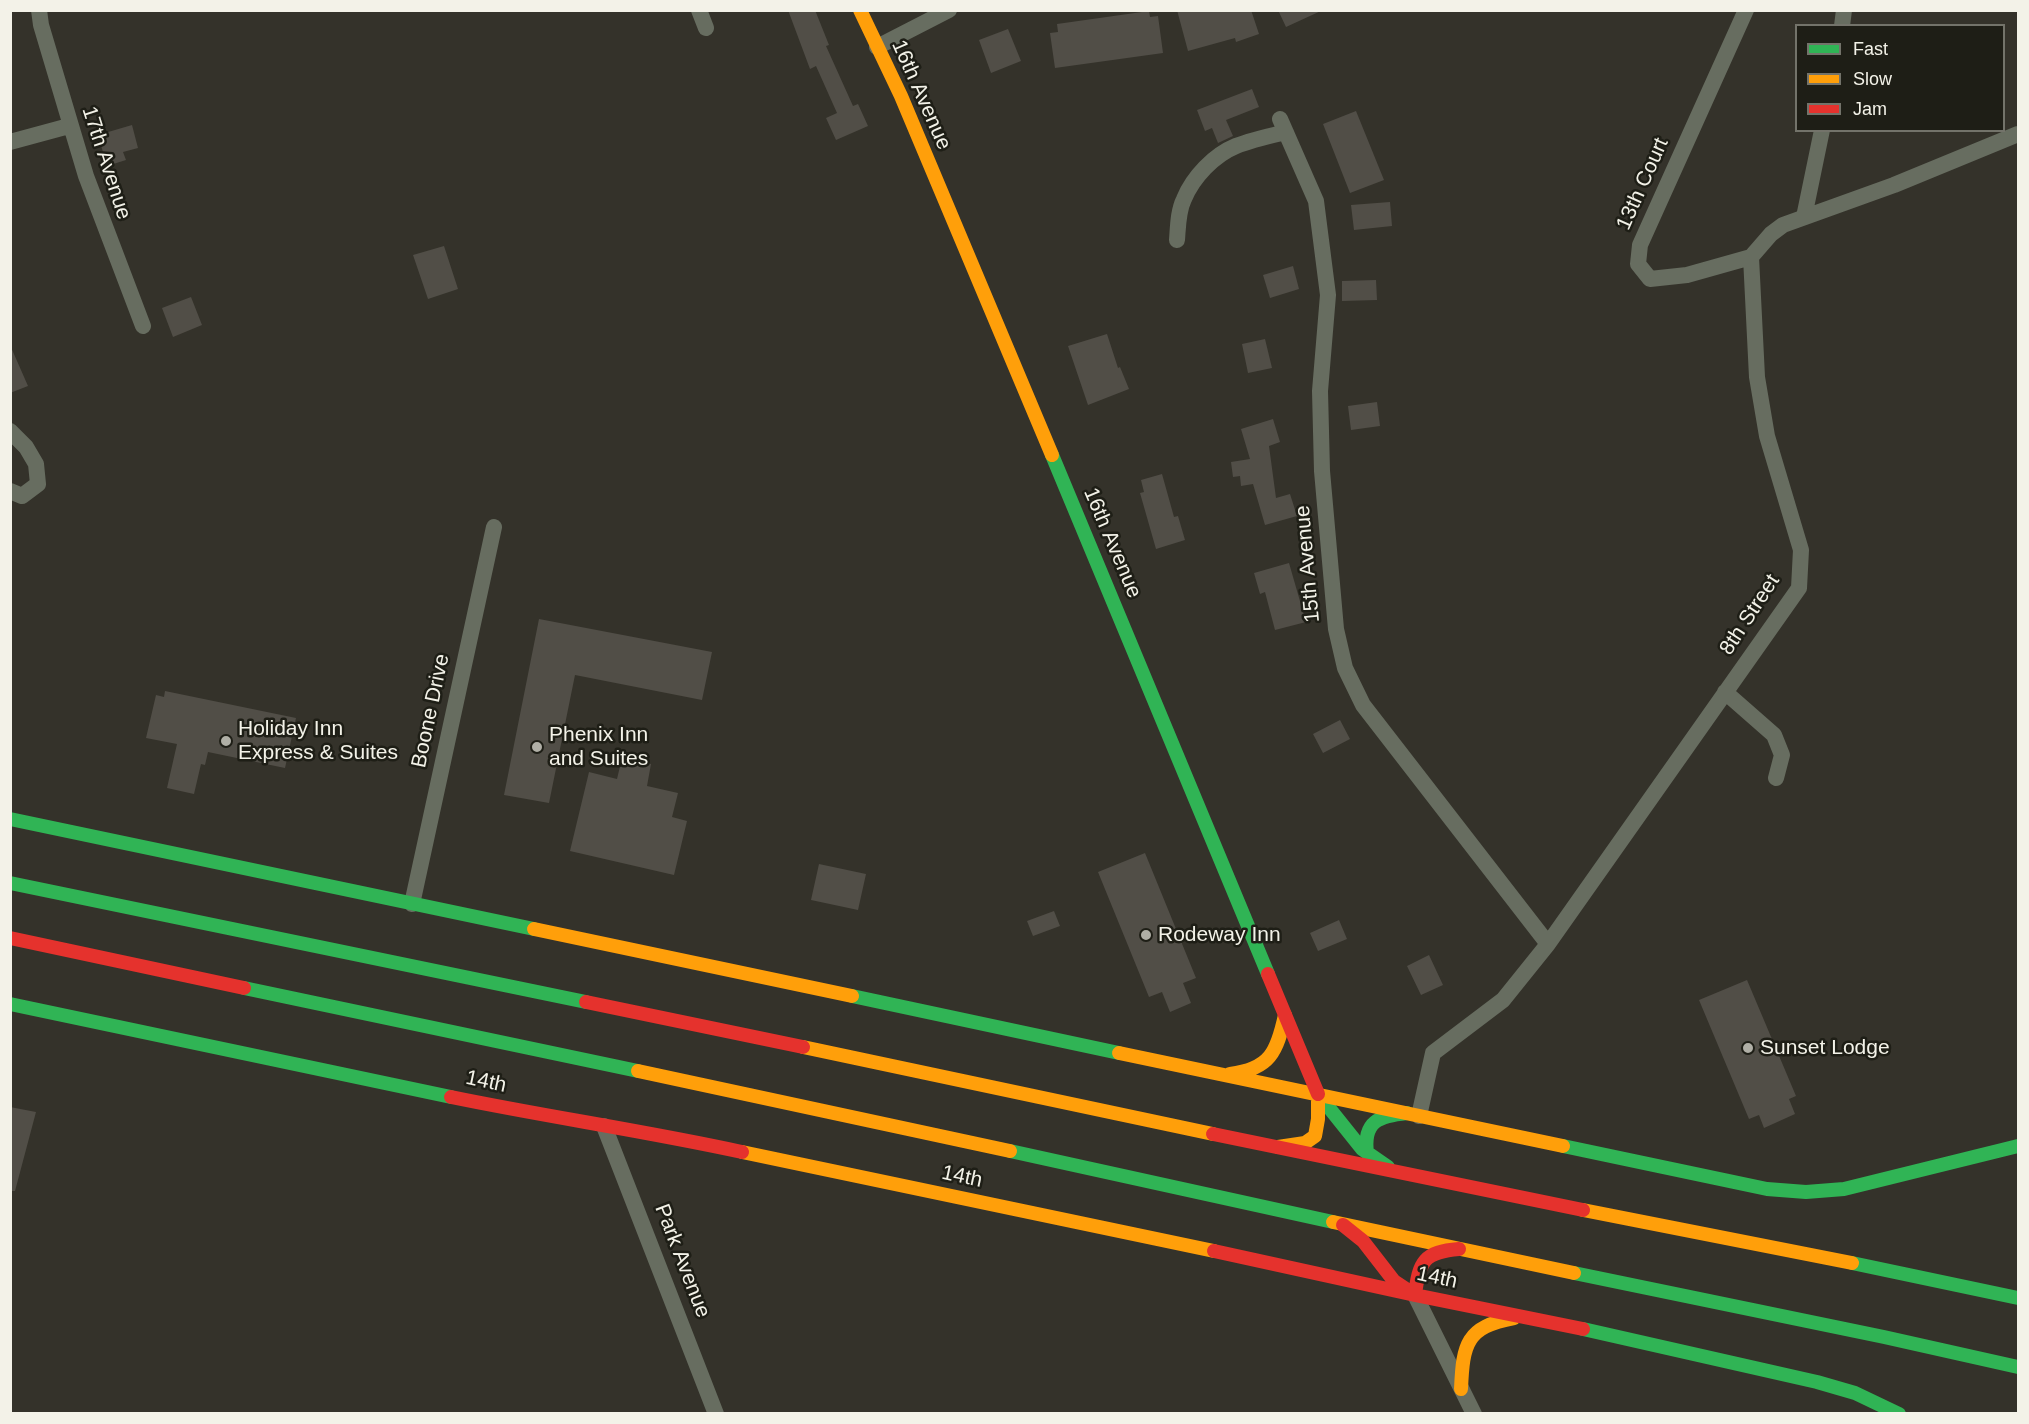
<!DOCTYPE html>
<html>
<head>
<meta charset="utf-8">
<style>
  body { margin:0 }
  #map { position:relative; width:2029px; height:1424px; overflow:hidden; background:#34322a; font-family:Arial,sans-serif }
  canvas { display:block }
  .frame { position:absolute; inset:0; border:12px solid #f3f2e8; pointer-events:none }
  .legend { position:absolute; left:1795px; top:24px; width:210px; height:108px; box-sizing:border-box; background:#1e1e16; border:2px solid #73736a; margin:0; padding:8px 10px; list-style:none; font-size:18px; color:#f3f2e8 }
  .legend li { display:flex; align-items:center; gap:12px; height:30px }
  .legend b { width:30px; border:2px solid #73736a }
</style>
</head>
<body>
<div id="map">
<canvas width="2029" height="1424"></canvas>
<div class="frame"></div>
<ul class="legend">
<li><b style="height:8px;background:#30b455"></b>Fast</li>
<li><b style="height:8px;background:#ff9f0a"></b>Slow</li>
<li><b style="height:8px;background:#e5322d"></b>Jam</li>
</ul>
</div>
<script>
const c = document.querySelector('canvas').getContext('2d');
c.lineJoin = 'round';
function fill(path, color) {
  c.fillStyle = color;
  c.fill(path, 'evenodd');
}
function strokePath(path, color, width, dash) {
  c.strokeStyle = color;
  c.lineWidth = width;
  c.lineCap = dash ? 'butt' : 'round';
  c.setLineDash(dash || []);
  c.stroke(path);
}
function label(font, color, halo, rows, align = 'center') {
  c.font = font + ' Arial,sans-serif';
  c.lineWidth = 5;
  c.setLineDash([]);
  c.textBaseline = 'middle';
  c.strokeStyle = halo;
  c.fillStyle = color;
  for (const [text, x, y, turn = 0] of rows) {
    c.save();
    c.translate(x, y);
    c.rotate((+turn || 0) * Math.PI / 180);
    c.textAlign = isNaN(turn) ? turn : align;
    if (halo) c.strokeText(text, 0, 0);
    c.fillText(text, 0, 0);
    c.restore();
  }
}
const building = new Path2D(`
  M 788,10 L 815,10 L 829,45 L 826,46 L 853,106 L 858,104 L 868,126 L 836,140 L 826,118 L 837,113 L 816,66 L 810,69 Z
  M 1177,10 L 1251,10 L 1259,34 L 1236,42 L 1235,38 L 1188,51 Z
  M 1278,10 L 1323,10 L 1286,27 Z
  M 1149,11 L 1150,17 L 1158,16 L 1163,53 L 1055,68 L 1050,33 L 1058,32 L 1057,24 Z
  M 1008,29 L 1021,61 L 991,73 L 979,40 Z
  M 1252,89 L 1259,107 L 1226,120 L 1233,136 L 1218,143 L 1212,128 L 1205,131 L 1197,110 Z
  M 1356,111 L 1384,180 L 1350,193 L 1323,124 Z
  M 132,125 L 138,148 L 123,152 L 126,160 L 107,166 L 98,135 Z
  M 1390,202 L 1392,226 L 1354,230 L 1351,205 Z
  M 444,246 L 458,289 L 428,299 L 413,255 Z
  M 1293,266 L 1299,289 L 1270,298 L 1263,275 Z
  M 1376,280 L 1377,300 L 1342,301 L 1342,281 Z
  M 191,297 L 202,325 L 173,337 L 162,308 Z
  M 1107,334 L 1118,368 L 1120,367 L 1129,389 L 1088,405 L 1068,346 Z
  M 1265,339 L 1272,368 L 1248,373 L 1242,344 Z
  M 10,345 L 28,386 L 10,393 Z
  M 1377,402 L 1380,426 L 1351,430 L 1348,406 Z
  M 1273,419 L 1280,442 L 1269,446 L 1276,498 L 1290,494 L 1297,516 L 1265,525 L 1253,484 L 1241,486 L 1240,476 L 1233,477 L 1231,462 L 1250,459 L 1241,429 Z
  M 1162,474 L 1174,517 L 1178,516 L 1185,540 L 1156,549 L 1140,493 L 1144,492 L 1141,480 Z
  M 1289,563 L 1306,622 L 1275,630 L 1265,592 L 1260,594 L 1254,573 Z
  M 539,619 L 712,652 L 702,700 L 575,675 L 549,803 L 504,795 Z
  M 165,691 L 296,718 L 285,768 L 208,752 L 205,765 L 201,764 L 194,794 L 167,788 L 177,744 L 146,738 L 156,695 L 164,697 Z
  M 1340,720 L 1350,739 L 1323,753 L 1313,734 Z
  M 622,758 L 651,764 L 647,786 L 678,793 L 672,817 L 687,821 L 674,875 L 570,851 L 589,772 L 617,779 Z
  M 1145,853 L 1196,978 L 1183,983 L 1191,1003 L 1170,1012 L 1162,992 L 1149,997 L 1098,872 Z
  M 819,864 L 866,874 L 858,910 L 811,900 Z
  M 1054,911 L 1060,926 L 1033,936 L 1027,921 Z
  M 1339,920 L 1347,939 L 1318,951 L 1310,933 Z
  M 1429,955 L 1443,985 L 1421,995 L 1407,966 Z
  M 1747,980 L 1796,1096 L 1789,1099 L 1795,1114 L 1764,1128 L 1759,1115 L 1749,1119 L 1699,1000 Z
  M 10,1107 L 36,1112 L 15,1191 L 10,1191 Z`);
const street = new Path2D(`
  M 39,10 L 41,25 L 86,176 L 143,326
  M 699,10 L 706,28
  M 1746,10 L 1640,245 L 1638,264 L 1650,279 L 1687,275 L 1751,257
  M 1842,26 L 1844,10
  M 877,47 L 949,10
  M 1280,119 L 1316,201 L 1328,295 L 1320,391 L 1322,471 L 1336,629 L 1345,668 L 1363,705 L 1548,944
  M 10,142 L 69,126
  M 1804,217 L 1822,130
  M 1177,240 C 1178,227 1178,211 1184,199 C 1193,177 1214,155 1236,146 C 1251,140 1269,136 1286,132
  M 10,431 L 26,447 L 36,464 L 38,484 L 22,496 L 10,491
  M 1725,692 L 1774,735 L 1782,755 L 1776,778
  M 412,904 L 494,527
  M 1419,1116 L 1433,1053 L 1503,1000 L 1548,944 L 1799,588 L 1801,550 L 1767,436 L 1757,377 L 1751,257 L 1771,234 L 1783,225 L 1894,185 L 2018,134
  M 604,1126 L 716,1414
  M 1415,1295 L 1474,1414`);
const fast = new Path2D(`
  M 1052,455 L 1268,974
  M 10,819 L 534,929
  M 10,883 L 586,1002
  M 244,988 L 638,1071
  M 852,996 L 1119,1053
  M 10,1004 L 451,1097
  M 1318,1094 L 1362,1149 L 1388,1167
  M 1563,1146 L 1767,1189 L 1806,1192 L 1844,1189 L 2018,1146
  M 1010,1151 L 1333,1222
  M 1367,1153 C 1363,1121 1379,1116 1407,1113
  M 1852,1263 L 2018,1298
  M 1574,1273 L 1884,1337 L 2018,1367
  M 1583,1329 L 1817,1382 L 1855,1393 L 1899,1414`);
const slow = new Path2D(`
  M 860,10 L 901,96 L 1052,455
  M 534,929 L 852,996
  M 803,1047 L 1213,1134
  M 1119,1053 L 1563,1146
  M 638,1071 L 1010,1151
  M 1230,1074 C 1270,1069 1277,1052 1285,1015
  M 1278,1147 L 1305,1143 L 1315,1136 L 1318,1119 L 1318,1094
  M 742,1152 L 1214,1251
  M 1583,1210 L 1852,1263
  M 1333,1222 L 1574,1273
  M 1461,1389 C 1463,1344 1466,1327 1514,1318`);
const jam = new Path2D(`
  M 10,938 L 244,988
  M 1268,974 L 1318,1094
  M 586,1002 L 803,1047
  M 451,1097 C 548,1117 646,1131 742,1152
  M 1213,1134 L 1583,1210
  M 1343,1225 L 1363,1241 L 1394,1281 L 1415,1295 C 1419,1261 1424,1252 1459,1249
  M 1214,1251 L 1415,1295 L 1583,1329`);
const markers = [
  [226,741,6,"#b0afa6"],
  [537,747,6,"#b0afa6"],
  [1146,935,6,"#b0afa6"],
  [1748,1048,6,"#b0afa6"]
];
const streetNames = [
  ["16th Avenue",921,95,66],
  ["17th Avenue",106,163,72],
  ["13th Court",1643,184,-66],
  ["16th Avenue",1112,543,67],
  ["15th Avenue",1308,564,-95],
  ["8th Street",1750,615,-57],
  ["Boone Drive",431,711,-78],
  ["14th",486,1082,12],
  ["14th",962,1177,12],
  ["Park Avenue",682,1261,69],
  ["14th",1437,1278,12]
];
const poiNames = [
  ["Holiday Inn",238,729],
  ["Express & Suites",238,753],
  ["Phenix Inn",549,735],
  ["and Suites",549,759],
  ["Rodeway Inn",1158,935],
  ["Sunset Lodge",1760,1048]
];
fill(building, '#514e47');
strokePath(street, '#676d60', 16);
strokePath(fast, '#30b455', 14);
strokePath(slow, '#ff9f0a', 14);
strokePath(jam, '#e5322d', 14);
for (const [x, y, r, color] of markers) {
  const dot = new Path2D();
  dot.arc(x, y, r, 0, 2 * Math.PI);
  c.fillStyle = color;
  c.fill(dot);
  strokePath(dot, '#1e1e16', 2);
}
label('21px', '#f3f2e8', '#1e1e16', streetNames);
label('21px', '#f3f2e8', '#1e1e16', poiNames, 'left');
</script>
</body>
</html>
